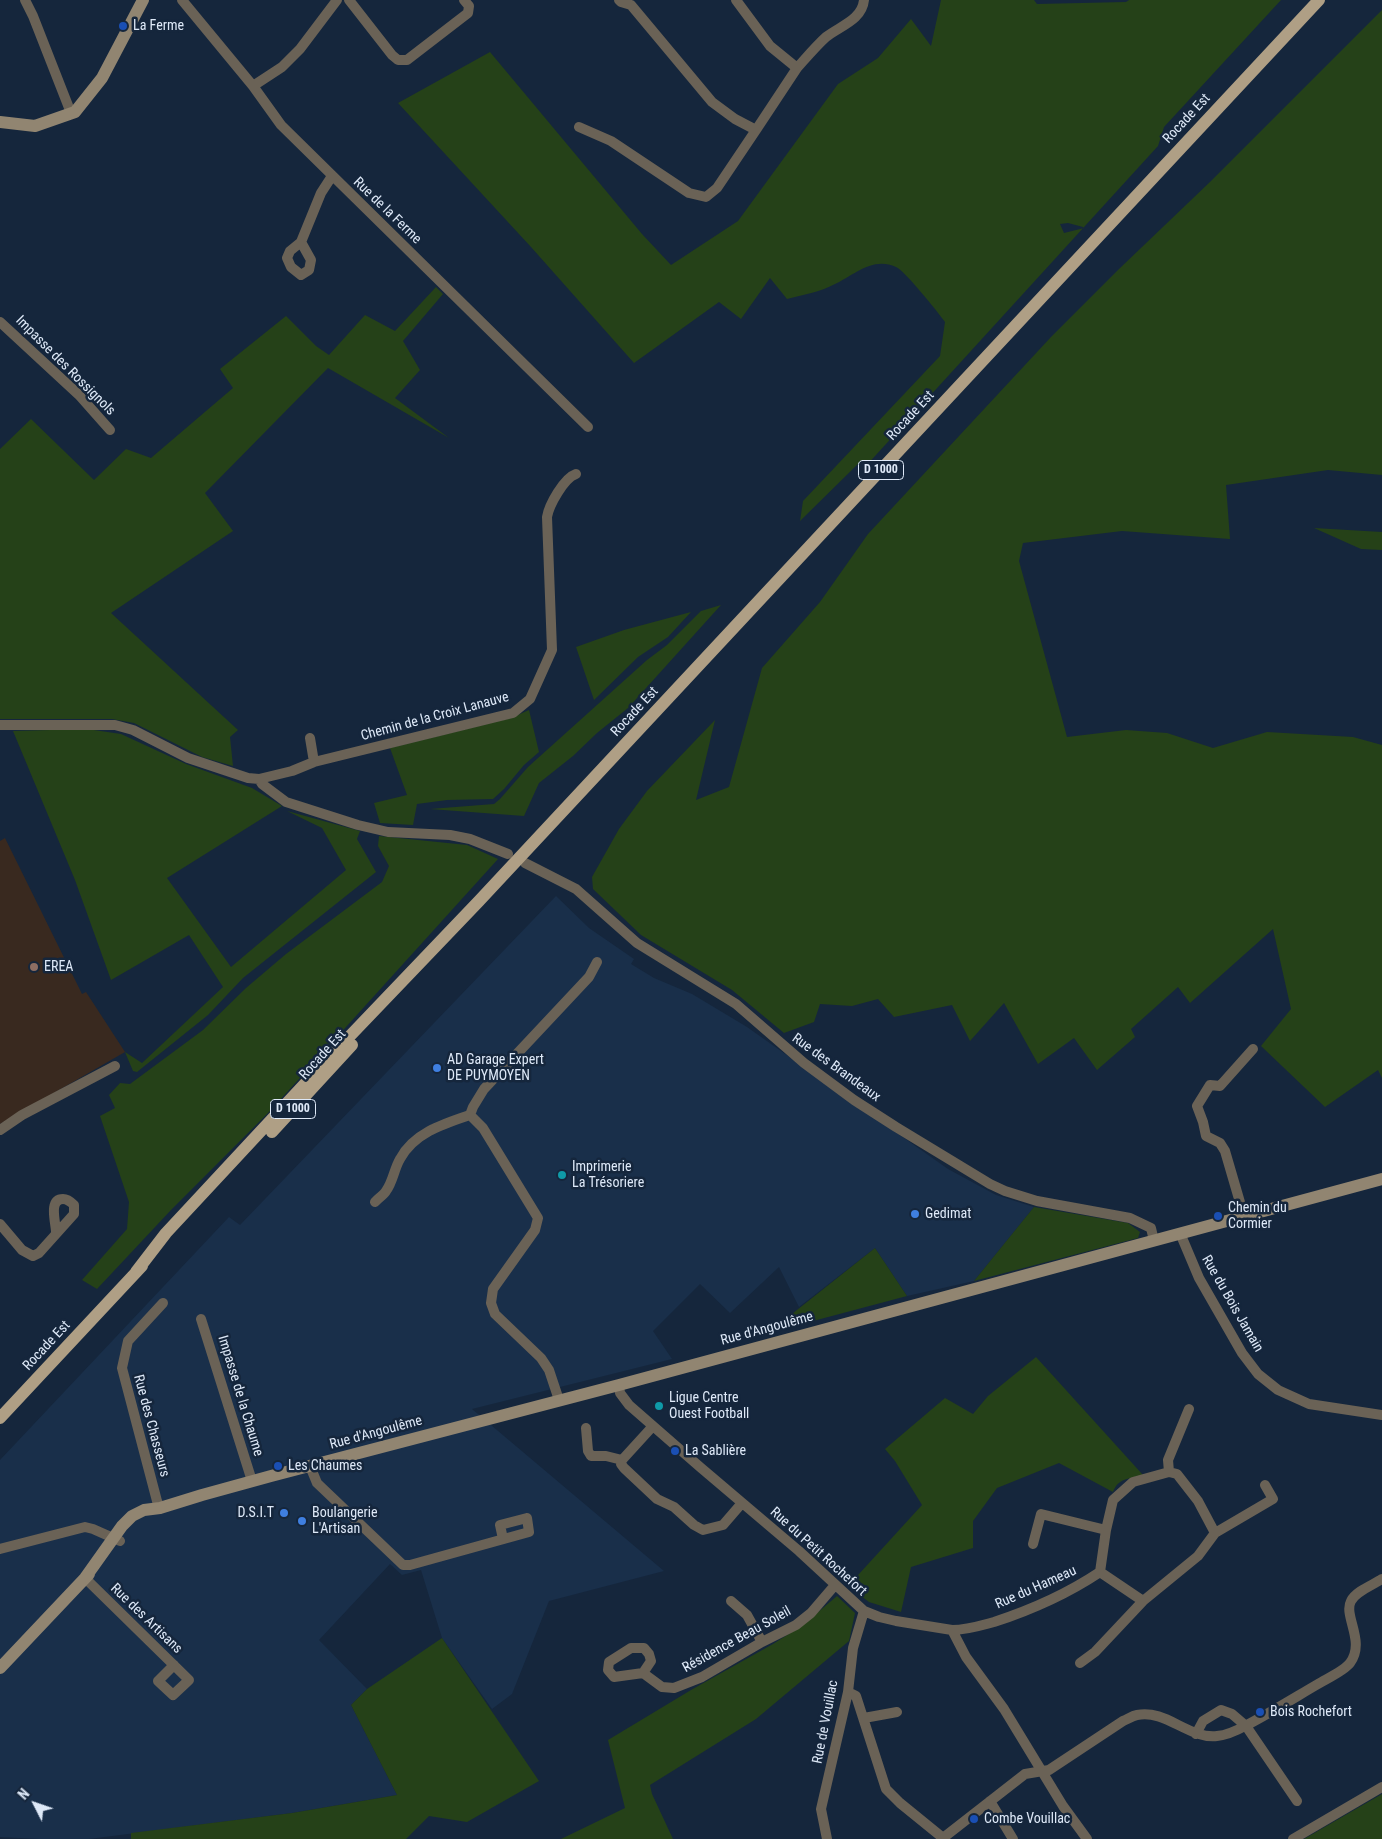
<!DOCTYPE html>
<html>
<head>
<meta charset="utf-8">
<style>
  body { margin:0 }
  #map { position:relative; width:1382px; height:1839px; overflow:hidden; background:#15263c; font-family:"Roboto Condensed",sans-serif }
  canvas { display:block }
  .north { position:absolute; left:10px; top:1779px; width:50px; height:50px; -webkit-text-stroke:4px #15263c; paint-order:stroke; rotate:311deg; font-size:14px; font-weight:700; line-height:20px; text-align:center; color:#dee9f8 }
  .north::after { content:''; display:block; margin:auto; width:18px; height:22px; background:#dee9f8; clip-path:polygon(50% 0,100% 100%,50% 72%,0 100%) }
</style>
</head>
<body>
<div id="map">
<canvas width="1382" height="1839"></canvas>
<div class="north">N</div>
</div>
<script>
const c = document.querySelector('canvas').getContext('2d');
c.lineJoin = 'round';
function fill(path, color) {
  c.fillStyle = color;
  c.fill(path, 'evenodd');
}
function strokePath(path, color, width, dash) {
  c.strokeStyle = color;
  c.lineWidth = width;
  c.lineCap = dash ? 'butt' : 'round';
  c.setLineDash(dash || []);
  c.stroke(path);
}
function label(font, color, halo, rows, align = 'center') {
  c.font = font + ' "Roboto Condensed",sans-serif';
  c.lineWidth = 5;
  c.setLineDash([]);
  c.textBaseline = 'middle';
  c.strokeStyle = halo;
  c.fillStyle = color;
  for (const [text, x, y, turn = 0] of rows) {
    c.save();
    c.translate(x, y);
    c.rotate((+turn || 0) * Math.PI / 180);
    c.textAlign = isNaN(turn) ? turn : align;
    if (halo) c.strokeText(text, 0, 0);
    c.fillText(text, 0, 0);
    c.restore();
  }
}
const built = new Path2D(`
  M 556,896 L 589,928 L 634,959 L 631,964 L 654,978 L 692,994 L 747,1027 L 948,1169 L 996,1195 L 1034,1207 L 974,1281 L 907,1296 L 875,1248 L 799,1307 L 779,1267 L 730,1313 L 700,1284 L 653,1331 L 672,1359 L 472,1409 L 664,1571 L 549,1601 L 512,1694 L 492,1709 L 442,1638 L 421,1570 L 402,1575 L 390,1564 L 319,1640 L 367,1689 L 351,1705 L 397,1795 L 292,1813 L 89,1839 L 39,1839 L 0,1837 L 0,1460 L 229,1217 L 240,1225 Z`);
const education = new Path2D(`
  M 5,838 L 82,994 L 86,992 L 125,1052 L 0,1124 L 0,841 Z`);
const green = new Path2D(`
  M 941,0 L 1034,0 L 1037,4 L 1126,2 L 1129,0 L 1281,0 L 1164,127 L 1158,146 L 865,467 L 860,462 L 800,521 L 803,501 L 940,356 L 945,322 C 938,312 904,270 896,267 C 873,256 854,275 835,284 C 820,292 803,295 787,299 L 770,278 L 741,319 L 719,302 L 634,363 L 531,247 L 398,103 L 490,52 L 642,234 L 671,265 L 738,221 L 838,84 L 878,58 L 911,19 L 931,46 ZM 1068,223 L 1083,227 L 1084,228 L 1064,233 L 1060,224 Z
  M 1382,10 L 1382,475 L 1328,470 L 1226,485 L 1230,539 L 1122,531 L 1023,543 L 1019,561 L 1067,737 L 1126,730 L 1167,733 L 1213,748 L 1267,732 L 1353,737 L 1382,745 L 1382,1078 L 1378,1070 L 1325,1107 L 1261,1046 L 1291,1009 L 1273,929 L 1190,1003 L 1178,987 L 1131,1029 L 1135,1037 L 1097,1070 L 1074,1038 L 1038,1064 L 1004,1003 L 970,1041 L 952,1005 L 894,1017 L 878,999 L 852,1006 L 820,1004 L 814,1022 L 784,1033 L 732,990 L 641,935 L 593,889 L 592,877 L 619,829 L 647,791 L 715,720 L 696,800 L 729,787 L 762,668 L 820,602 L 868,534 L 1051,337 L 1119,269 L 1211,181 Z
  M 436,287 L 443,294 L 403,341 L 420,370 L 395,398 L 449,438 L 328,368 L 205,493 L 233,531 L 111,613 L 238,730 L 230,737 L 233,766 L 202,757 L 134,723 L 112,719 L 0,719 L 0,449 L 31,419 L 94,480 L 126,449 L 151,458 L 233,388 L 220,369 L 286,316 L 316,346 L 329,355 L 365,315 L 395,331 Z
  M 1314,528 L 1382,532 L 1382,550 L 1361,549 Z
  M 721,605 L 628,708 L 597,733 L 573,756 L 539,783 L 524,816 L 430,809 L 494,804 L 500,799 L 528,767 L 647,660 L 667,645 L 701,611 Z
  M 691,612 L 668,637 L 638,657 L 594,700 L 576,647 L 624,630 Z
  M 529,710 L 539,752 L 524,765 L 504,789 L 493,799 L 447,800 L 417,804 L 413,825 L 380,823 L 374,803 L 407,795 L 390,748 L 511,718 Z
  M 87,729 L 121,734 L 186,764 L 252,788 L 282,806 L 167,878 L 231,967 L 346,870 L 322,828 L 287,811 L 360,831 L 357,839 L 376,872 L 243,978 L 208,1015 L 137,1072 L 133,1071 L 125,1052 L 142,1063 L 223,987 L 189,935 L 111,980 L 75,880 L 13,731 Z
  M 379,836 L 467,845 L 498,859 L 270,1111 L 171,1210 L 97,1289 L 82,1280 L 127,1229 L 129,1202 L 100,1116 L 115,1108 L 109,1095 L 120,1083 L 130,1084 L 203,1030 L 246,988 L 286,954 L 382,882 L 389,866 L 378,846 Z
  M 1034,1207 L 1128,1223 L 1140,1232 L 1138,1238 L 974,1281 Z
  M 875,1248 L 907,1296 L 768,1333 Z
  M 1036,1357 L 1143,1475 C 1129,1479 1118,1478 1113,1492 L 1059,1463 L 997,1488 L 973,1521 L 973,1548 L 911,1567 L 901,1612 L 869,1602 L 848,1586 L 922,1505 L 895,1461 L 885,1449 L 945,1398 L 973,1414 L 988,1396 Z
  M 837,1596 L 855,1613 L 849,1641 L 756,1719 L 650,1785 L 652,1794 L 673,1839 L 561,1839 L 625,1808 L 608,1740 L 691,1690 L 773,1644 L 803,1625 Z
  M 442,1638 L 539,1781 L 467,1822 L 429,1816 L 406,1839 L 131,1839 L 131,1833 L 292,1813 L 397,1795 L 351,1705 L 367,1689 Z
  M 1382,1794 L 1382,1839 L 1304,1839 Z`);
const street = new Path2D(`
  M 25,0 L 33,16 L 71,113
  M 182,0 L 253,86 L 281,125 L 588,427
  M 349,0 L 392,55 L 398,60 L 407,60 L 468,13 L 469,6 L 464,0
  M 619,0 L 621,2 L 631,5 L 712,102 L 735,119 L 756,130 L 797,68 L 770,46 L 736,0
  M 797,68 C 806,58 816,46 826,37 C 840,26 862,20 864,0
  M 253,86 L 282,67 L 300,49 L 337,0
  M 579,127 L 611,141 L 689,193 L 706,197 L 717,188 L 756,130
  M 301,242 L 311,260 L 309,270 L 301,275 L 291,267 L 287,258 L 290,251 L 301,242 L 321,193 L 332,176
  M 0,322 L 79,395 L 110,430
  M 0,725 L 115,725 L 133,730 L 188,758 L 248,778 L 259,779 L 292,771 L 314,762 L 513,713 L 530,699 L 552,650 L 547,517 C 549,505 564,478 576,474
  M 310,738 L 314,762
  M 259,779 L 262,784 L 286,802 L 358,825 L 388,832 L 450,835 L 470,839 L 508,854
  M 525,863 L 576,889 L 637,943 L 736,1004 L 804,1063 L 854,1100 L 896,1127 L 990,1184 L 1005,1191 L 1037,1201 L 1130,1218 L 1151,1228 L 1154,1241
  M 470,1115 L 483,1128 L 538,1218 L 535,1230 L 493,1289 L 491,1303 L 495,1314 L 541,1358 L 549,1370 L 559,1400
  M 0,1130 L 22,1115 L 115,1066
  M 375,1202 C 378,1198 384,1195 386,1191 C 393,1182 394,1169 400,1159 C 414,1133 443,1124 470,1115 L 473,1107 L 484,1089 L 589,977 L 597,962
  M 1244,1216 L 1225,1151 L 1220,1143 L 1206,1136 L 1203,1122 L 1197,1106 L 1210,1085 L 1220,1086 L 1253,1049
  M 0,1224 L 22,1250 L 33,1256 L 39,1253 L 74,1214 L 74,1205 C 71,1202 68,1199 63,1199 C 48,1199 56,1223 56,1232
  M 1180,1233 L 1199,1278 L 1242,1353 L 1258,1374 L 1278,1390 L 1309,1404 L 1382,1415
  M 201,1319 L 252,1481
  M 619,1385 L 620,1393 L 629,1405 L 700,1467 L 799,1551 L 864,1611 L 879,1617 L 896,1621 L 952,1630 L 966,1657 L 1004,1709 L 1063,1806 L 1087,1839
  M 653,1426 L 622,1460 L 621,1464 L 624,1468 L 657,1499 L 674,1507 L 694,1525 L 703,1530 L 723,1525 L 742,1503
  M 586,1428 L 588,1451 L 591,1456 L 606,1456 L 622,1460
  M 310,1466 L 317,1483 L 403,1565 L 410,1565 L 529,1532 L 527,1518 L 500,1525 L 503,1539
  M 1169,1472 L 1168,1460 L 1189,1409
  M 160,1508 L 157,1501 L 122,1368 L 128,1341 L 163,1303
  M 1033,1544 L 1041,1514 L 1106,1530
  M 0,1549 L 85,1527 L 93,1529 L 120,1541
  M 1100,1572 L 1106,1530 L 1113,1500 L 1133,1482 L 1169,1472 L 1177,1474 L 1198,1501 L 1215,1533
  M 85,1578 L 189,1680 L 173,1695 L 158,1681 L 174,1665
  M 731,1601 L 747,1615 L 762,1642
  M 952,1630 C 967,1630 979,1626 994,1622 C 1031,1610 1067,1594 1100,1572 L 1143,1601
  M 1080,1663 L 1095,1652 L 1143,1601 L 1198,1556 L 1215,1533 L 1273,1499 L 1265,1485
  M 643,1673 L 651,1661 L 649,1654 L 644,1648 L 631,1648 L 609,1662 L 608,1670 L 614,1677 L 643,1673 L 662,1687 L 674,1688 L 702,1677 L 762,1642 L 796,1625 L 811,1613 L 835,1585
  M 848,1692 L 856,1696 L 886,1789 L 900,1803 L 943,1838 L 1025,1774 L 1049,1770 L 1123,1721 C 1128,1719 1132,1716 1137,1715 C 1166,1709 1188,1739 1217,1736 C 1227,1735 1236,1731 1245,1726 C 1270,1713 1294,1698 1318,1684 C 1326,1679 1344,1671 1350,1663 C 1366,1641 1343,1616 1351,1601 C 1356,1591 1373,1585 1382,1579
  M 864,1718 L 897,1712
  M 1196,1734 L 1203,1721 L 1221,1710 L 1232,1714 L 1246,1726 L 1297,1801
  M 990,1801 L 1013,1839
  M 827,1839 L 821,1809 L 848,1692 L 853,1648 L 864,1611
  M 1293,1839 L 1382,1787`);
const secondary = new Path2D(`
  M 0,122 L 35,126 L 75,112 L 102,78 L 143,0
  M 85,1578 L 122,1526 L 132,1516 L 144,1510 L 160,1508 L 202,1495 L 271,1476 L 619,1385 L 1382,1179
  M 0,1668 L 89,1574`);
const primary = new Path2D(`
  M 272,1132 L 352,1045
  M 136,1272 L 166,1233 L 326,1061 L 479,901 L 1319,0
  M 0,1418 L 142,1266`);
const markers = [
  [123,26,5,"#1a4fb4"],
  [34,967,5,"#8d6e63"],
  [437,1068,5,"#3f7fe0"],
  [562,1175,5,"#0f9aa8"],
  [915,1214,5,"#3f7fe0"],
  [1218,1216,5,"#1a4fb4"],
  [659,1406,5,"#0f9aa8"],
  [675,1451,5,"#1a4fb4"],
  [278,1466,5,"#1a4fb4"],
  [284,1513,5,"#3f7fe0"],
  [302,1521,5,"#3f7fe0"],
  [1260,1712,5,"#1a4fb4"],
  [974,1819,5,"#1a4fb4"]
];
const shields = [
  [881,470,45],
  [293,1109,45]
];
const shieldNames = [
  ["D 1000",881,470],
  ["D 1000",293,1109]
];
const poiNames = [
  ["La Ferme",133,26],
  ["EREA",44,967],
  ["AD Garage Expert",447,1060],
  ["DE PUYMOYEN",447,1076],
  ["Imprimerie",572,1167],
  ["La Trésoriere",572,1183],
  ["Chemin du",1228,1208],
  ["Cormier",1228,1224],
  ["Gedimat",925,1214],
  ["Ligue Centre",669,1398],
  ["Ouest Football",669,1414],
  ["La Sablière",685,1451],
  ["Les Chaumes",288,1466],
  ["D.S.I.T",274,1513,"right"],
  ["Boulangerie",312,1513],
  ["L'Artisan",312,1529],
  ["Bois Rochefort",1270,1712],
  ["Combe Vouillac",984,1819]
];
const streetNames = [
  ["Rocade Est",1187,119,-47],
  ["Rue de la Ferme",387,211,44],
  ["Impasse des Rossignols",65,366,45],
  ["Rocade Est",911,416,-47],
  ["Rocade Est",635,712,-47],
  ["Chemin de la Croix Lanauve",435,717,-15],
  ["Rocade Est",323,1055,-48],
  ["Rue des Brandeaux",836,1068,36],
  ["Rue du Bois Jamain",1232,1304,60],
  ["Rue d'Angoulême",767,1329,-15],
  ["Rocade Est",47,1346,-47],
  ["Impasse de la Chaume",240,1396,73],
  ["Rue des Chasseurs",151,1426,75],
  ["Rue d'Angoulême",376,1433,-15],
  ["Rue du Petit Rochefort",818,1552,42],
  ["Rue du Hameau",1036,1588,-24],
  ["Rue des Artisans",146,1619,44],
  ["Résidence Beau Soleil",737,1640,-29],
  ["Rue de Vouillac",826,1722,-79]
];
fill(built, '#192f4a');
fill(education, '#39291f');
fill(green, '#254118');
strokePath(street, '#6a6256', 10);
strokePath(secondary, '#918571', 12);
strokePath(primary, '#af9f85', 12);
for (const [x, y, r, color] of markers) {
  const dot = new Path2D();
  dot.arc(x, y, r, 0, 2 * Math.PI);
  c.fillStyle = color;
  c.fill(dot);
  strokePath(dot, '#15263c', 2);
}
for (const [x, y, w] of shields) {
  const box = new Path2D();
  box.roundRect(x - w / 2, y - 9.5, w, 19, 4);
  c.fillStyle = '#15263c';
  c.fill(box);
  strokePath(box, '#dee9f8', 1);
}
label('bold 12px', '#dee9f8', null, shieldNames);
label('14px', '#dee9f8', '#15263c', poiNames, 'left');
label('14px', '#dee9f8', '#15263c', streetNames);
</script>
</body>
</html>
